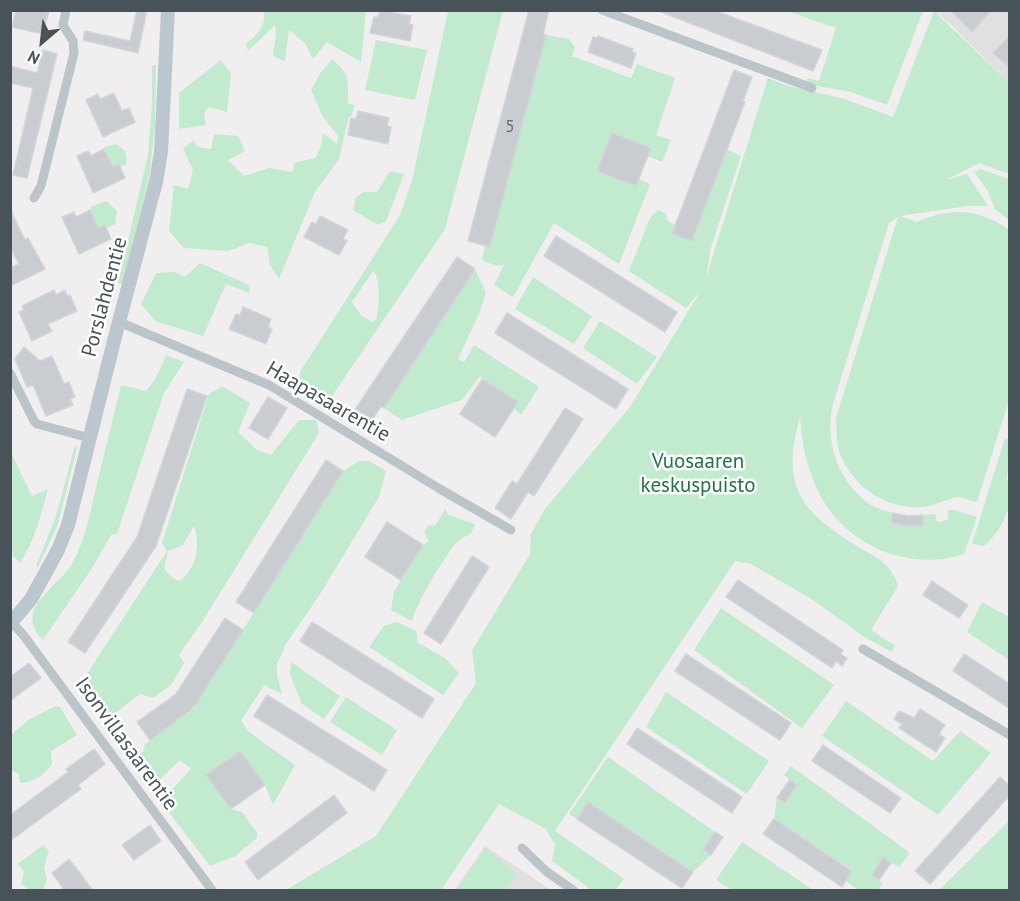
<!DOCTYPE html>
<html>
<head>
<meta charset="utf-8">
<style>
  body { margin:0 }
  #map { position:relative; width:1020px; height:901px; overflow:hidden; background:#f1eeef; font-family:"PT Sans",sans-serif }
  canvas { display:block }
  .frame { position:absolute; inset:0; border:12px solid #485359; pointer-events:none }
  .north { position:absolute; left:12px; top:12px; width:60px; height:60px; -webkit-text-stroke:4px #fff; paint-order:stroke; rotate:208deg; font-size:16px; font-weight:700; line-height:24px; text-align:center; color:#485359 }
  .north::after { content:''; display:block; margin:auto; width:21px; height:27px; background:#485359; clip-path:polygon(50% 0,100% 100%,50% 72%,0 100%) }
</style>
</head>
<body>
<div id="map">
<canvas width="1020" height="901"></canvas>
<div class="frame"></div>
<div class="north">N</div>
</div>
<script>
const c = document.querySelector('canvas').getContext('2d');
c.lineJoin = 'round';
function fill(path, color) {
  c.fillStyle = color;
  c.fill(path, 'evenodd');
}
function strokePath(path, color, width, dash) {
  c.strokeStyle = color;
  c.lineWidth = width;
  c.lineCap = dash ? 'butt' : 'round';
  c.setLineDash(dash || []);
  c.stroke(path);
}
function label(font, color, halo, rows, align = 'center') {
  c.font = font + ' "PT Sans",sans-serif';
  c.lineWidth = 5;
  c.setLineDash([]);
  c.textBaseline = 'middle';
  c.strokeStyle = halo;
  c.fillStyle = color;
  for (const [text, x, y, turn = 0] of rows) {
    c.save();
    c.translate(x, y);
    c.rotate((+turn || 0) * Math.PI / 180);
    c.textAlign = isNaN(turn) ? turn : align;
    if (halo) c.strokeText(text, 0, 0);
    c.fillText(text, 0, 0);
    c.restore();
  }
}
const education = new Path2D(`
  M 935,11 L 1009,11 L 1009,83 L 951,25 Z
  M 485,846 L 551,890 L 454,890 Z`);
const green = new Path2D(`
  M 264,11 L 366,11 L 361,62 L 327,42 L 313,59 L 305,43 L 289,30 L 285,62 L 273,56 L 276,33 L 275,25 L 248,51 L 246,44 C 257,35 266,26 264,11 Z
  M 448,11 L 503,11 L 445,229 L 324,408 C 309,398 299,391 300,372 L 400,215 L 412,181 ZM 374,270 C 381,284 379,305 376,320 L 372,322 L 361,315 L 352,302 Z
  M 787,11 L 923,11 L 887,105 L 851,92 L 806,84 L 808,78 L 819,81 L 836,28 Z
  M 934,11 L 1009,83 L 1009,174 L 979,163 L 946,180 L 967,174 L 988,206 L 967,206 L 900,216 L 917,222 C 950,207 980,208 1009,230 L 1009,400 L 977,502 C 971,501 965,498 959,497 C 953,496 934,506 924,507 C 887,510 854,488 840,454 C 836,444 837,429 836,418 L 898,217 L 889,223 L 833,404 C 824,441 838,483 871,505 C 878,509 886,511 893,513 L 892,523 L 911,526 L 923,525 L 923,515 L 935,514 L 937,522 L 948,520 L 948,510 L 954,510 L 977,517 L 964,554 C 908,573 842,544 817,489 C 810,473 804,454 802,436 C 801,430 801,424 800,418 C 780,485 801,512 857,546 C 877,558 890,562 898,586 L 871,630 L 895,646 L 891,652 L 863,636 L 813,600 L 751,564 L 735,561 L 555,831 L 624,879 L 616,890 L 592,890 L 552,861 L 555,845 L 546,829 L 499,804 L 441,890 L 286,890 L 376,836 L 476,683 L 472,651 L 530,554 L 531,534 L 545,509 L 630,407 L 700,292 L 686,308 L 629,271 L 650,218 L 658,210 L 666,214 L 668,221 L 675,225 L 672,234 L 692,241 L 727,149 L 741,156 L 711,247 L 706,278 L 768,78 L 788,86 L 845,99 L 893,117 Z
  M 546,35 L 569,39 L 575,47 L 572,56 L 631,78 L 637,64 L 675,78 L 656,135 L 671,140 L 662,162 L 648,156 L 651,147 L 612,133 L 597,171 L 636,186 L 639,179 L 650,184 L 619,264 L 554,223 L 513,297 L 494,285 L 504,265 L 496,266 L 482,260 L 485,246 L 490,247 Z
  M 376,40 L 427,50 L 415,100 L 365,90 Z
  M 332,59 C 351,76 348,79 348,104 L 355,105 L 352,115 L 349,117 L 339,159 L 315,192 L 279,279 L 270,265 L 267,247 L 250,243 L 228,251 L 184,248 L 169,231 L 174,185 L 188,189 L 193,170 L 183,149 L 194,140 L 197,147 L 211,149 L 214,134 L 238,136 L 245,151 L 228,160 L 244,176 L 269,168 L 293,172 L 294,163 L 315,158 L 321,146 L 323,133 L 337,144 L 338,136 L 323,117 L 311,90 L 320,74 Z
  M 221,60 L 231,74 L 227,112 L 209,107 L 204,113 L 206,125 L 179,129 L 179,93 Z
  M 154,65 L 156,65 L 155,126 L 149,179 L 122,284 L 118,283 L 120,275 L 148,155 L 152,103 L 152,66 Z
  M 116,144 C 125,150 128,153 126,164 L 120,167 L 119,164 L 113,167 L 104,147 Z
  M 980,169 L 1009,179 L 1009,220 L 995,209 L 988,191 L 974,172 Z
  M 390,171 L 404,174 L 386,221 L 378,225 L 353,210 L 356,197 L 364,192 L 377,192 Z
  M 106,201 L 117,211 L 115,224 L 106,228 L 104,225 L 98,228 L 90,207 Z
  M 200,263 L 249,285 L 250,293 L 226,284 L 203,336 L 155,321 L 141,304 L 156,273 L 175,272 L 185,277 Z
  M 475,269 L 486,293 L 479,314 L 458,359 L 464,362 L 474,345 L 539,387 L 521,415 L 480,376 L 462,400 L 402,420 L 384,408 Z
  M 533,277 L 592,316 L 574,344 L 515,309 Z
  M 600,321 L 657,357 L 637,384 L 583,348 Z
  M 166,355 L 184,362 L 164,393 L 117,534 L 112,534 L 92,568 L 43,640 C 12,608 58,589 73,562 C 86,537 91,510 97,483 C 105,451 113,418 121,385 L 146,391 L 155,380 Z
  M 222,386 L 250,403 L 238,432 L 257,450 L 271,455 L 299,420 L 316,420 L 319,433 L 202,622 L 179,655 L 184,663 L 171,685 L 153,698 L 140,694 L 110,717 L 81,683 L 167,551 L 162,543 L 209,394 ZM 194,526 C 201,545 196,570 179,581 L 174,579 L 164,569 L 168,551 L 183,545 Z
  M 1005,438 L 1009,439 L 1009,468 L 1006,479 L 1008,481 L 1009,477 C 1010,486 1011,498 1009,506 C 1006,520 995,537 984,546 L 972,544 Z
  M 75,445 L 77,448 L 58,524 L 38,567 L 36,566 L 56,516 Z
  M 10,451 L 32,496 L 48,489 C 41,514 35,541 20,563 L 13,556 L 10,538 Z
  M 359,461 L 369,461 L 386,471 L 379,497 L 320,594 L 286,644 L 277,664 L 277,675 L 282,694 L 264,685 L 241,721 L 249,732 L 295,765 L 273,805 L 265,785 L 240,751 L 207,775 L 231,809 L 242,812 L 257,833 L 257,838 L 235,856 L 210,866 L 164,806 L 163,799 L 191,769 L 180,760 L 155,784 L 138,758 L 145,748 L 144,745 L 188,712 L 196,704 L 343,471 Z
  M 445,509 L 448,515 L 475,524 L 471,534 C 466,536 461,538 458,541 C 444,557 418,600 412,621 L 391,610 L 394,592 L 423,545 L 429,541 L 424,531 L 429,525 L 435,526 Z
  M 982,602 L 1009,617 L 1009,660 L 967,632 Z
  M 721,608 L 834,685 L 802,728 L 694,650 Z
  M 397,622 L 416,631 L 418,643 L 445,658 L 459,673 L 443,695 L 369,647 L 384,626 Z
  M 291,662 L 340,696 L 324,719 L 302,704 L 290,674 Z
  M 666,692 L 769,761 L 747,794 L 646,727 Z
  M 346,697 L 397,730 L 382,755 L 330,722 Z
  M 846,701 L 933,761 L 960,731 L 991,753 L 938,815 L 822,736 Z
  M 55,706 L 60,707 L 77,735 L 51,751 L 52,764 C 43,776 34,782 20,783 L 19,774 L 11,770 L 11,735 L 27,721 Z
  M 608,757 L 715,832 L 703,850 L 711,855 L 693,872 L 588,803 L 577,819 L 569,814 Z
  M 791,766 L 910,853 L 899,867 L 883,858 L 872,875 L 883,884 L 878,890 L 858,890 L 846,881 L 852,870 L 774,819 L 777,798 L 785,803 L 797,785 L 784,775 Z
  M 1009,821 L 1009,890 L 939,890 Z
  M 742,842 L 813,890 L 732,890 L 716,880 Z
  M 43,845 L 49,851 L 44,867 L 47,880 L 43,890 L 29,890 L 21,884 L 24,872 L 18,864 Z
  M 485,848 L 517,873 L 505,890 L 457,890 Z`);
const building = new Path2D(`
  M 16,10 L 49,10 L 43,34 L 12,27 Z
  M 137,10 L 147,10 L 138,53 L 83,40 L 85,31 L 130,41 Z
  M 380,10 L 411,16 L 409,24 L 413,25 L 410,41 L 370,33 L 374,17 L 378,17 Z
  M 529,10 L 549,10 L 543,34 L 546,35 L 490,247 L 468,241 Z
  M 656,10 L 713,10 L 822,50 L 813,71 Z
  M 950,10 L 992,10 L 972,32 Z
  M 598,36 L 633,49 L 632,52 L 636,53 L 631,68 L 588,52 L 593,37 L 597,38 Z
  M 1010,36 L 1010,68 L 993,53 Z
  M 43,50 L 57,54 L 27,178 L 13,175 L 33,88 L 10,83 L 10,66 L 37,73 Z
  M 734,70 L 752,77 L 743,101 L 745,102 L 692,241 L 672,234 Z
  M 114,93 L 122,111 L 129,108 L 135,122 L 103,137 L 86,100 L 98,94 L 100,99 Z
  M 358,111 L 389,118 L 387,126 L 391,127 L 388,144 L 348,135 L 351,118 L 356,119 Z
  M 612,133 L 651,148 L 636,186 L 597,171 Z
  M 104,149 L 113,167 L 119,164 L 125,178 L 93,193 L 77,156 L 88,151 L 91,156 Z
  M 10,209 L 25,240 L 28,238 L 45,269 L 10,286 L 10,268 L 19,264 L 10,247 Z
  M 90,210 L 98,228 L 105,225 L 111,239 L 79,254 L 62,217 L 74,212 L 76,217 Z
  M 320,216 L 348,230 L 343,239 L 347,241 L 339,255 L 304,237 L 312,222 L 316,224 Z
  M 556,236 L 677,312 L 665,332 L 544,256 Z
  M 457,257 L 475,269 L 384,408 L 381,406 L 365,431 L 348,420 Z
  M 54,290 L 56,295 L 65,290 L 67,296 L 70,295 L 77,311 L 48,324 L 52,331 L 32,341 L 19,312 L 24,310 L 22,306 Z
  M 243,307 L 271,319 L 268,327 L 272,329 L 266,344 L 229,329 L 236,314 L 240,315 Z
  M 507,313 L 628,389 L 616,409 L 495,333 Z
  M 24,347 L 40,361 L 52,356 L 64,384 L 69,382 L 75,397 L 70,399 L 73,405 L 46,416 L 33,385 L 27,387 L 15,359 Z
  M 482,379 L 518,402 L 495,437 L 460,414 Z
  M 187,389 L 207,396 L 156,546 L 85,653 L 68,642 L 137,537 Z
  M 268,397 L 287,408 L 268,439 L 249,428 Z
  M 565,408 L 583,419 L 534,496 L 528,492 L 511,519 L 495,508 L 512,481 L 517,484 Z
  M 326,460 L 343,471 L 254,613 L 236,602 Z
  M 893,513 L 908,516 L 923,515 L 923,525 L 909,526 L 891,523 Z
  M 387,522 L 423,545 L 401,580 L 365,557 Z
  M 472,556 L 489,567 L 441,644 L 424,633 Z
  M 738,580 L 843,650 L 841,654 L 847,658 L 842,666 L 836,661 L 832,668 L 726,597 Z
  M 932,581 L 968,605 L 959,618 L 923,595 Z
  M 225,618 L 243,630 L 196,704 L 188,712 L 150,740 L 137,722 L 176,694 Z
  M 312,622 L 434,699 L 422,718 L 300,641 Z
  M 686,654 L 791,723 L 780,740 L 675,671 Z
  M 964,654 L 1010,684 L 1010,709 L 953,671 Z
  M 29,663 L 41,678 L 10,701 L 10,677 Z
  M 267,695 L 387,770 L 374,791 L 254,716 Z
  M 920,709 L 945,725 L 939,734 L 945,738 L 936,752 L 899,728 L 902,724 L 894,719 L 899,711 L 914,718 Z
  M 637,728 L 742,797 L 732,813 L 627,744 Z
  M 823,745 L 901,798 L 890,813 L 812,761 Z
  M 94,749 L 105,764 L 78,785 L 81,789 L 10,841 L 10,815 L 68,772 L 66,769 Z
  M 240,751 L 265,785 L 231,809 L 206,775 Z
  M 1000,777 L 1010,786 L 1010,795 L 930,884 L 915,871 Z
  M 790,779 L 797,785 L 785,803 L 777,798 Z
  M 334,795 L 347,813 L 258,880 L 245,862 Z
  M 588,802 L 693,872 L 682,888 L 577,819 Z
  M 774,819 L 852,871 L 842,887 L 763,834 Z
  M 150,825 L 161,841 L 134,860 L 122,845 Z
  M 715,832 L 723,837 L 711,855 L 703,850 Z
  M 883,857 L 891,863 L 879,880 L 872,875 Z
  M 69,859 L 83,877 L 93,891 L 65,891 L 52,873 Z`);
const street = new Path2D(`
  M 602,10 L 812,88
  M 34,198 L 41,186 L 74,53 L 73,41 L 63,25 L 66,10
  M 119,322 L 269,385 L 440,489 L 511,530
  M 10,373 L 34,421 L 37,424 L 90,438
  M 10,620 L 24,636 L 212,890
  M 863,649 L 1010,735
  M 522,848 L 547,872 L 573,890`);
const secondary = new Path2D(`
  M 10,624 L 31,599 L 58,550 L 68,525 L 115,337 L 156,182 L 161,152 L 168,10`);
const numberNames = [
  ["5",510,127]
];
const streetNames = [
  ["Porslahdentie",105,297,-75],
  ["Haapasaarentie",328,402,30],
  ["Isonvillasaarentie",126,744,54]
];
const parkNames = [
  ["Vuosaaren",698,462],
  ["keskuspuisto",698,486]
];
fill(education, '#e1dfe0');
fill(green, '#c1eace');
fill(building, '#c9ccd0');
strokePath(building, '#d3d5d9', 1.5);
strokePath(street, '#bbc4c9', 9);
strokePath(secondary, '#bcc6ce', 14);
label('18px', '#687177', null, numberNames);
label('21px', '#485359', '#fff', streetNames);
label('21px', '#217343', '#fff', parkNames);
</script>
</body>
</html>
